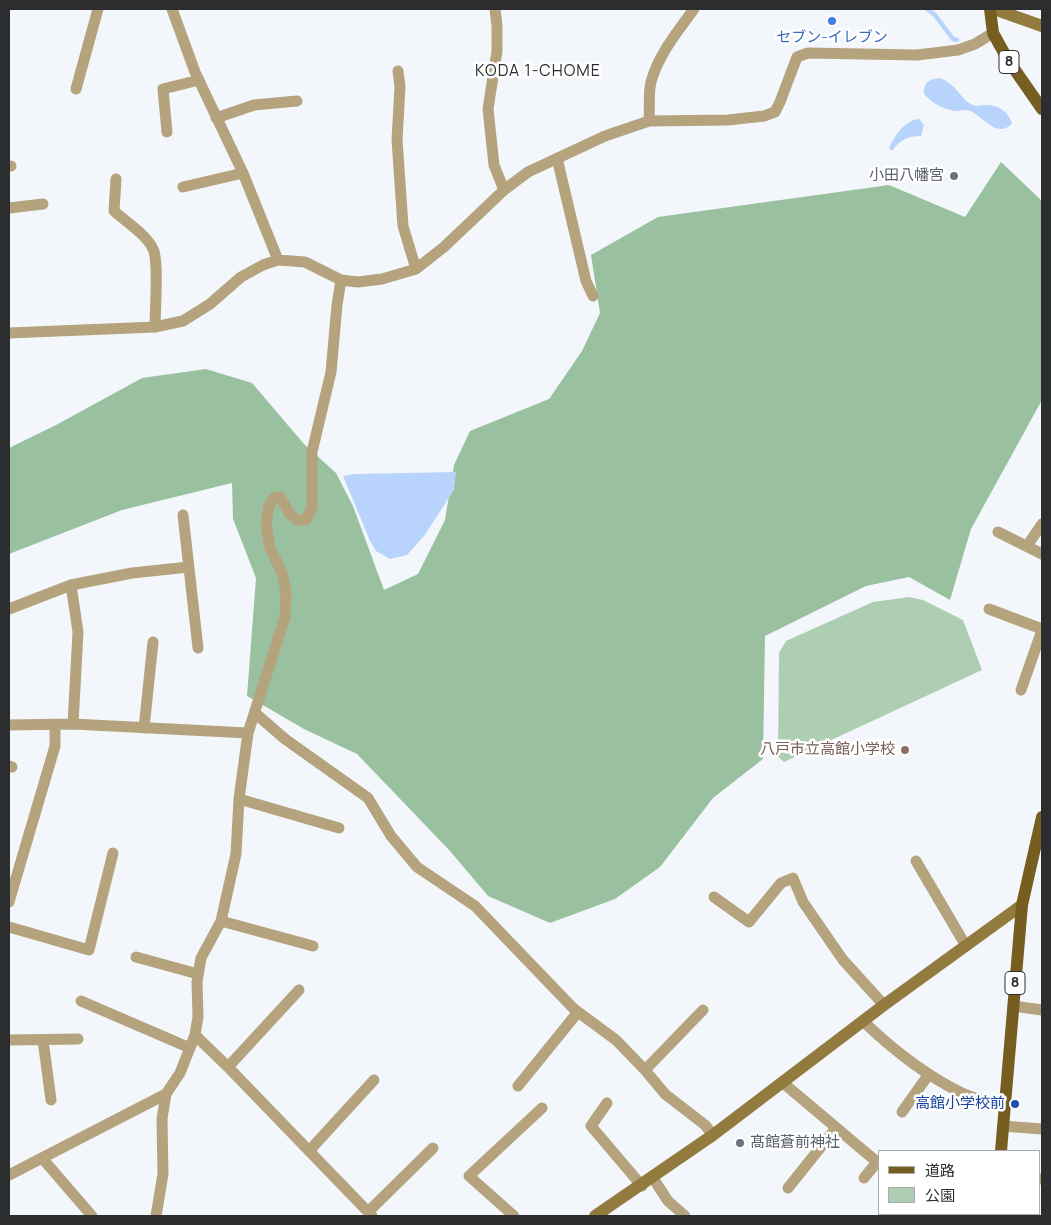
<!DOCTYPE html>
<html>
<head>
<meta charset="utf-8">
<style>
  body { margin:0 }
  #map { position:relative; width:1051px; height:1225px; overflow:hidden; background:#f3f7fc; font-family:Manrope,"Noto Sans JP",sans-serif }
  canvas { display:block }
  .frame { position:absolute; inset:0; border:10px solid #2c2d2f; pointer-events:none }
  .legend { position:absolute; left:878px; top:1150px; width:162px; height:65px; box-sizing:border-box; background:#fff; border:1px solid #ababac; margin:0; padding:6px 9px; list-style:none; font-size:15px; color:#2c2d2f }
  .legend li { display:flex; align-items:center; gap:10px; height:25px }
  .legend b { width:25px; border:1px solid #ababac }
</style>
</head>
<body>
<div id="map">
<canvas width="1051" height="1225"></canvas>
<div class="frame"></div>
<ul class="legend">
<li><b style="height:6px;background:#765e21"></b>道路</li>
<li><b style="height:14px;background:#adceb2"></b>公園</li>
</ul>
</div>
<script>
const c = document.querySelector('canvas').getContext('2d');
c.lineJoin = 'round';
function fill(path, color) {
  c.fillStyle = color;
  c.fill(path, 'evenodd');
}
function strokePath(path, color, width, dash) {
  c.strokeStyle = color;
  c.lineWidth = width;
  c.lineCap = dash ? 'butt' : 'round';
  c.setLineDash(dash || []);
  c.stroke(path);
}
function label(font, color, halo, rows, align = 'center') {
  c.font = font + ' Manrope,"Noto Sans JP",sans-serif';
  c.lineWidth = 5;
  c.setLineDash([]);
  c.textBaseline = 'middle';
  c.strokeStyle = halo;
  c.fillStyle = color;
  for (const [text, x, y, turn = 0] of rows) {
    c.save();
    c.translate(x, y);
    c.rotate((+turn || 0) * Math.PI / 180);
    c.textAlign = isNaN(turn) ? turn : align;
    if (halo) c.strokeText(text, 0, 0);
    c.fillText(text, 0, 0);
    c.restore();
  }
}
const green = new Path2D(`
  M 909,597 L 923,600 L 963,620 L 982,670 L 784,762 L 778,757 L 779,653 L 786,641 L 873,602 Z`);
const forest = new Path2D(`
  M 1001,162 L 1042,201 L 1042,400 L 971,529 L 950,600 L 909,577 L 866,586 L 765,636 L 763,759 L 713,798 L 660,867 L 615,899 L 550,923 L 488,896 L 450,851 L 357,754 L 304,729 L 247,696 L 256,578 L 233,519 L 232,483 L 122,510 L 9,554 L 9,448 L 56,425 L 142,378 L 206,369 L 252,383 L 304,444 L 336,473 L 353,506 L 384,590 L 418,574 L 445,520 L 454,465 L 470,431 L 549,399 L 582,351 L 600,313 L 591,255 L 658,217 L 889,185 L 965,217 Z`);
const water = new Path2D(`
  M 939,78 C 957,83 960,100 973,105 C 977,107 980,105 984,105 C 997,104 1009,111 1012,124 C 995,140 982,113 967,110 C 963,110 958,111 955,111 C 942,109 932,103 924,94 C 923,83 929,79 939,78 Z
  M 919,119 L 924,125 L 921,136 C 907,136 900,140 892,151 L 889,148 C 895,135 905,120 919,119 Z
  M 456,472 L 454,490 L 424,536 L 407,555 L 390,559 L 376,551 L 370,541 L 343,476 L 355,474 Z`);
const stream = new Path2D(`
  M 927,9 L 935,15 L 953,39 L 957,40`);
const street = new Path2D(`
  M 172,9 L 195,72 L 243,173 L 278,260
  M 495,9 L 497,26 L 497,51 L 488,109 L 494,165 L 504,190
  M 398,71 L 400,87 L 397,140 L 403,226 L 416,269
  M 76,89 L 98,9
  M 216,118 L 254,105 L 297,101
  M 649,121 C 650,109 648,94 651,82 C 658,55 678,31 694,9
  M 167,132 L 163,89 L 199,80
  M 557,158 L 586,281 L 593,296
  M 9,166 L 11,166
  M 116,179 L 114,211 C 125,221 147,235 153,249 C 159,261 155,311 155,327
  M 183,187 L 243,173
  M 9,208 L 43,204
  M 9,333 L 155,327 L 183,321 L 210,304 L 241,277 L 263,265 L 278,260 L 305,262 L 341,280 L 358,282 L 382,279 L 416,269 L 444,247 L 504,190 L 528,172 L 605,136 L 649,121 L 728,120 L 764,116 L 775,112 L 780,102 L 797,57 L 808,53 L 917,55 L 958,50 L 975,44 L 993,33
  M 183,515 L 198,648
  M 998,532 L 1042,554
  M 1027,546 L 1042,524
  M 9,609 L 71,585
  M 989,609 L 1042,629
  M 1021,690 L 1042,630
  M 255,713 L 285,739 L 368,798 L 391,836 L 417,867 L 475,906 L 574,1009 L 616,1040 L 645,1070 L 665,1094 L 705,1125 L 713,1135
  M 73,724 L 78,632 L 71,585 L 132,573 L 189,567
  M 9,725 L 73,724 L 248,733
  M 144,728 L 153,642
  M 9,766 L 12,767
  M 239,799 L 339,828
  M 916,861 L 966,946
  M 714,897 L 749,922 L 781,883 L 793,878 L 803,902 L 843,960 L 884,1005
  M 9,902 L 55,746 L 55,725
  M 221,921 L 313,946
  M 9,927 L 89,950 L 113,853
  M 136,957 L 198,974
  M 81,1001 L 190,1048
  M 1013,1006 L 1042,1010
  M 863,1021 C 891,1048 928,1077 964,1094 C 976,1100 992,1101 1005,1104
  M 195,1035 L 228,1067 L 372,1216
  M 9,1040 L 78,1039
  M 43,1040 L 51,1100
  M 228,1067 L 299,990
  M 645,1070 L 703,1010
  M 782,1082 L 877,1162 L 864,1178
  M 518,1086 L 578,1012
  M 607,1103 L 591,1126 L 642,1186
  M 902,1112 L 929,1074
  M 1003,1126 L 1042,1129
  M 309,1151 L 374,1080
  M 42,1158 L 92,1216
  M 9,1175 L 166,1094
  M 653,1178 L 668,1201 L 685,1216
  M 1040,1179 L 1042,1179
  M 788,1188 L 836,1128
  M 368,1212 L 433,1148
  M 156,1216 L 163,1174 L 162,1119 L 166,1094 L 180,1073 L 195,1035 L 198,1017 L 197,982 L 201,958 L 221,921 L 236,854 L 239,799 L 248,733 L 285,617 L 286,591 L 282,573 L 270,548 L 266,524 L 269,506 L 274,498 L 280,497 L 290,514 L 297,520 L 306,520 L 312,508 L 312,452 L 331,372 L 337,305 L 341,280
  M 514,1216 L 469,1176 L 542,1108`);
const secondary = new Path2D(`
  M 994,9 L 1042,26
  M 595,1216 L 713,1135 L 884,1005 L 1022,905`);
const primary = new Path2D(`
  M 990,9 L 993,33 L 1008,60 L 1042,109
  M 1001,1151 L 1022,905 L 1042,817
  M 998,1216 L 998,1214`);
const markers = [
  [832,21,5,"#3f7fe0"],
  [954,176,5,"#6b7280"],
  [905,750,5,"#8d6e63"],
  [1015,1104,5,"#1a4fb4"],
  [740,1143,5,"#6b7280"]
];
const shields = [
  [1009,62,20],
  [1015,983,20]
];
const shieldNames = [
  ["8",1009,62],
  ["8",1015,983]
];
const shopNames = [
  ["セブン-イレブン",832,38]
];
const worshipNames = [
  ["小田八幡宮",944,176],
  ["髙館蒼前神社",750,1143,"left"]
];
const educationNames = [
  ["八戸市立高館小学校",895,750]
];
const transitNames = [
  ["高館小学校前",1005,1104]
];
const neighbourhoodNames = [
  ["KODA 1-CHOME",538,72]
];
fill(green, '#adceb2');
fill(forest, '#99c1a0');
fill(water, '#b8d4fc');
strokePath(stream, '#b8d4fc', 4.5);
strokePath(street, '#b4a37d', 11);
strokePath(secondary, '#937a3f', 12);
strokePath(primary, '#765e21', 12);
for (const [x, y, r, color] of markers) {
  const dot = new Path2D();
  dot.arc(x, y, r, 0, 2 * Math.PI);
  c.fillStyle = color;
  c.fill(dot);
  strokePath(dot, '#fff', 2);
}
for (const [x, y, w] of shields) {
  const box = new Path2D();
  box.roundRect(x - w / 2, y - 11.5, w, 23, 4);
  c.fillStyle = '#fff';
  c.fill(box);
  strokePath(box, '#2c2d2f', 1);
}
label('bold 14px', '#2c2d2f', null, shieldNames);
label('15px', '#366cbe', '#fff', shopNames);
label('15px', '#5b616d', '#fff', worshipNames, 'right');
label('15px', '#785e54', '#fff', educationNames, 'right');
label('15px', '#164399', '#fff', transitNames, 'right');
c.letterSpacing = '1px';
label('16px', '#2c2d2f', '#fff', neighbourhoodNames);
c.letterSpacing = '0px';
</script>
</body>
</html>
